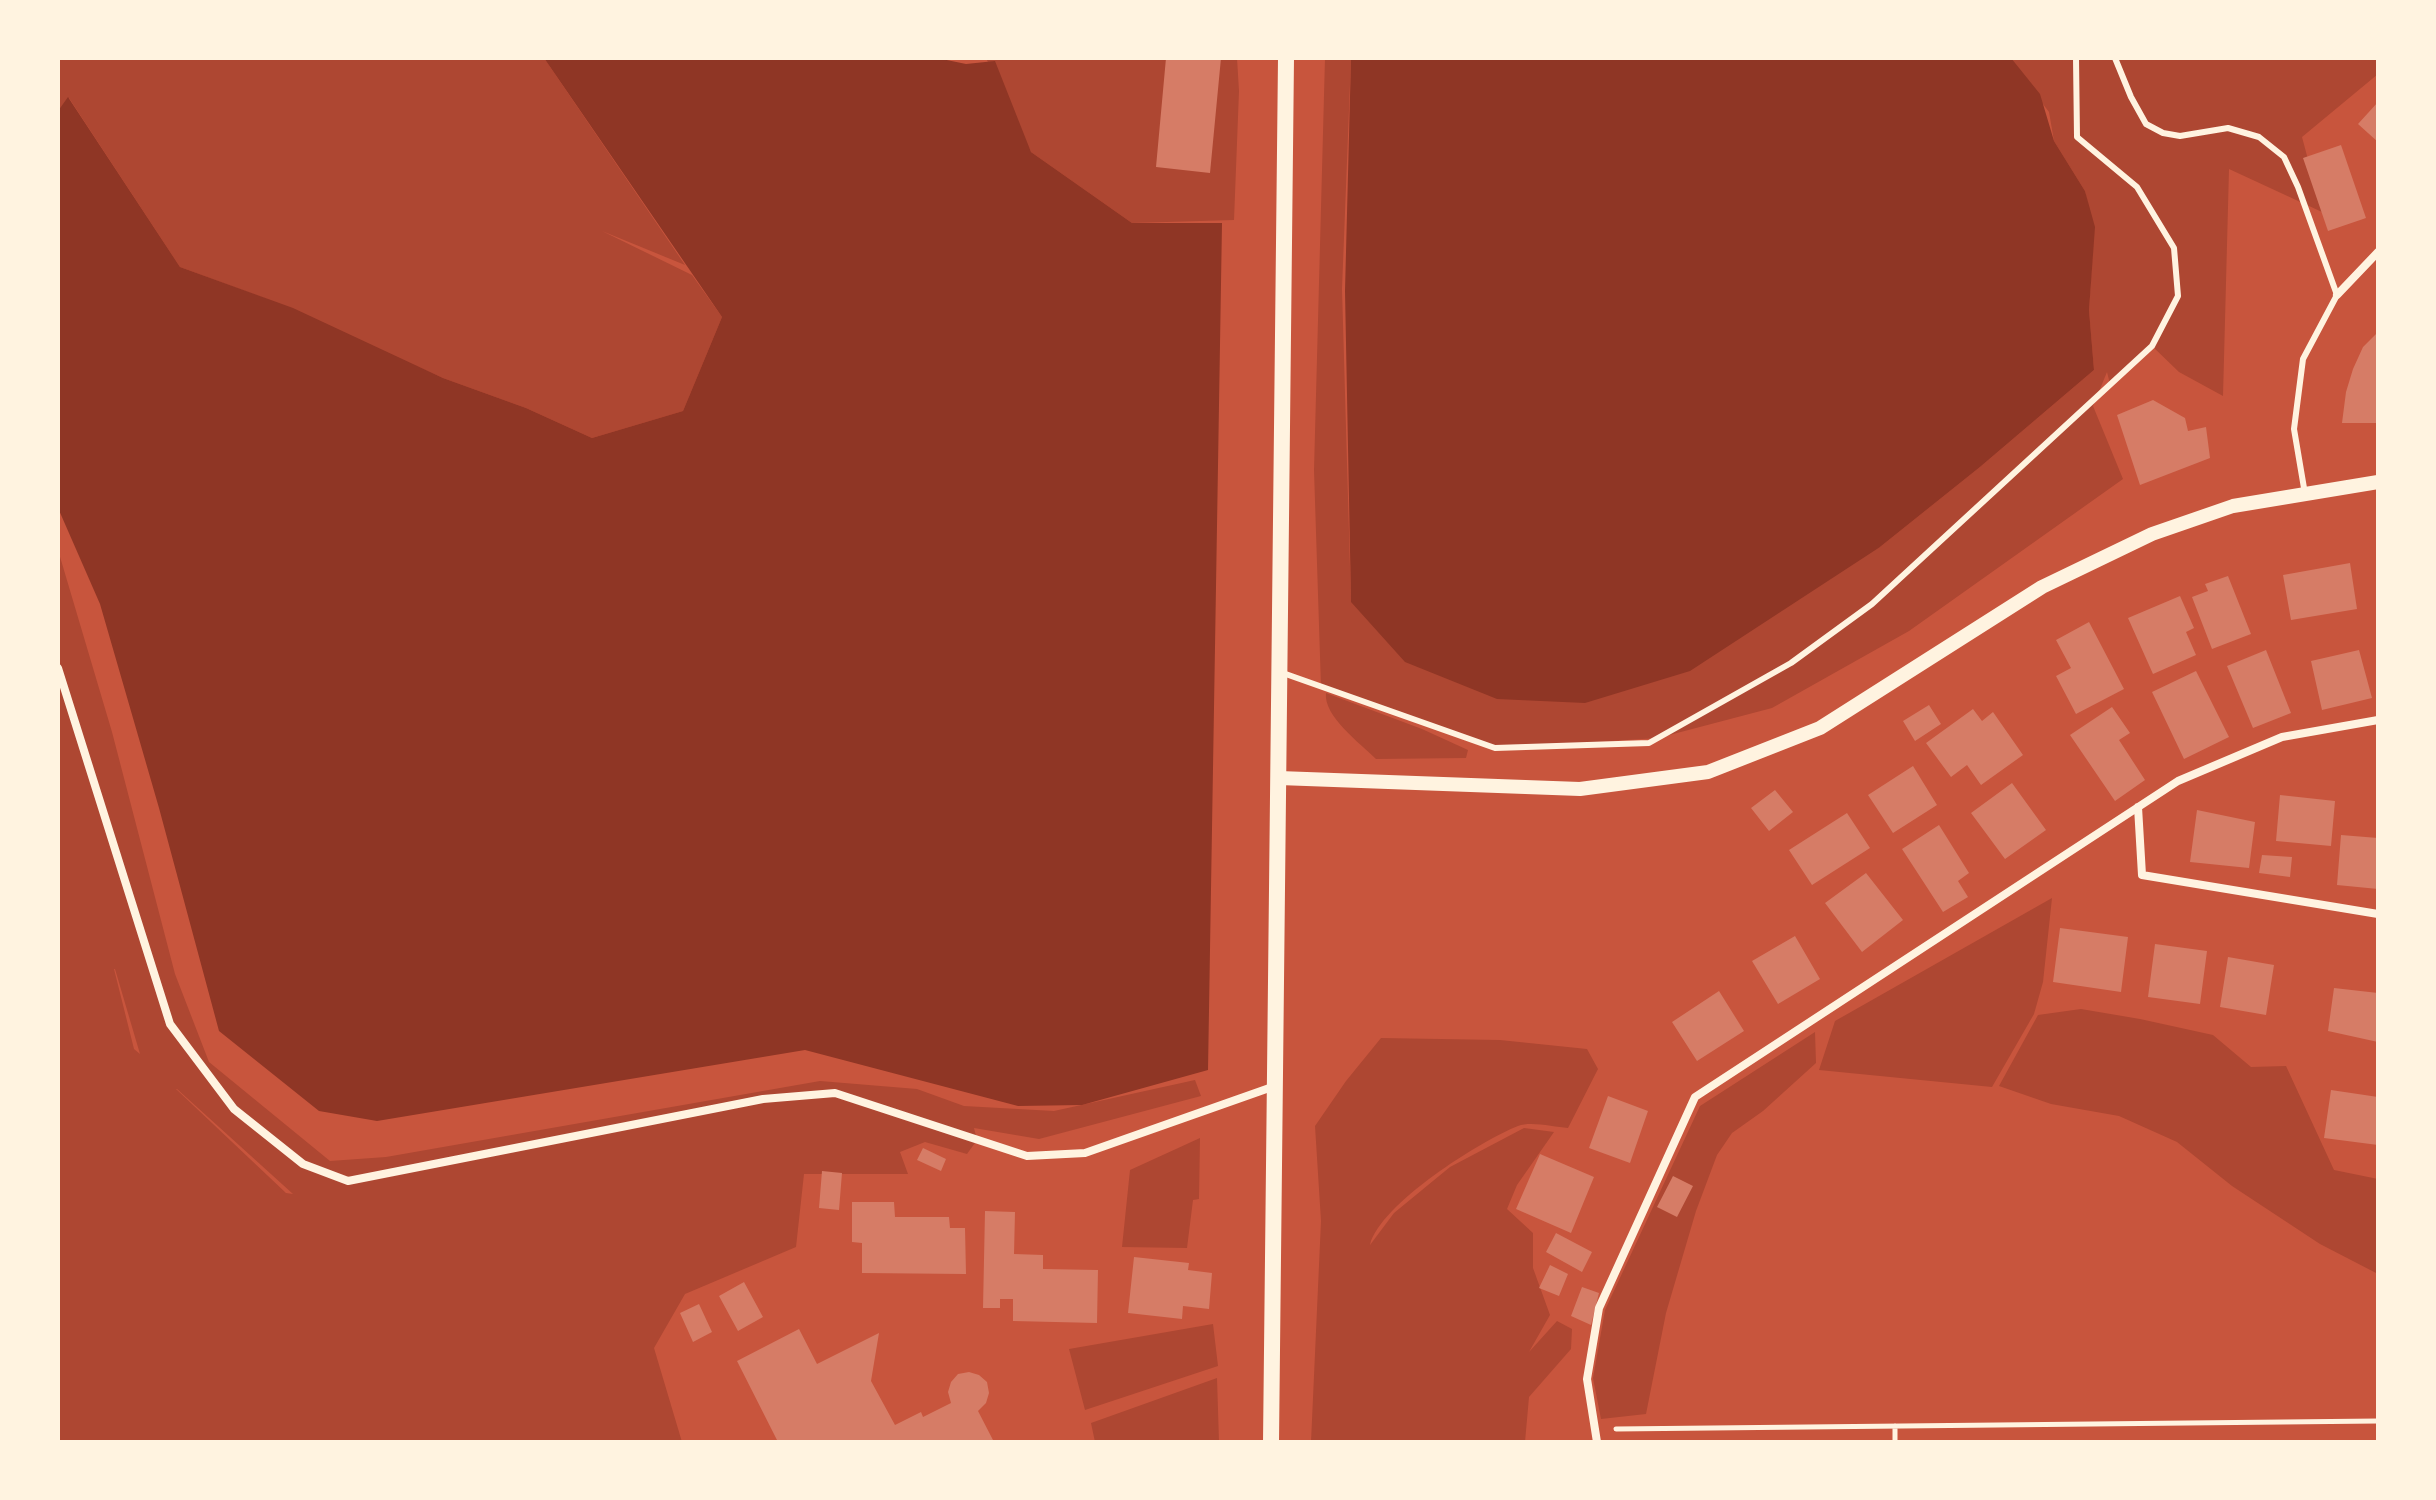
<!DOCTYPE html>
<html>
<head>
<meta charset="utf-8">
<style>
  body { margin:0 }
  #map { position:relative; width:2436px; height:1500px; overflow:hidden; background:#c8553d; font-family:Bitter,serif }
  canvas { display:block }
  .frame { position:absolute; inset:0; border:60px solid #fff3e0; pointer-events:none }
</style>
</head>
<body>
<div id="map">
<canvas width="2436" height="1500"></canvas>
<div class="frame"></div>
</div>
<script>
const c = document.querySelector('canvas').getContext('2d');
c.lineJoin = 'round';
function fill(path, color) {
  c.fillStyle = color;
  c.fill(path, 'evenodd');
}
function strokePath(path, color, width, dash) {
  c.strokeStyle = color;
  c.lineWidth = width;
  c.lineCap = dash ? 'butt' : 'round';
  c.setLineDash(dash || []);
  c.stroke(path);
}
const green = new Path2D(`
  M 58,58 L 544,58 L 685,265 L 602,231 L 692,275 L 722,317 L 683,411 L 592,438 L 526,408 L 443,378 L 267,299 L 180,267 L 69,98 L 58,111 Z
  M 986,58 L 1237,58 L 1239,91 L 1234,220 L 1132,223 L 1031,152 Z
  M 1325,58 L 1351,58 L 1342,289 L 1351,602 L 1880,547 L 1980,467 L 2094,370 L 2089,310 L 2094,231 L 2085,191 L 2054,141 L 2049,112 L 2008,58 L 2378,58 L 2378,74 L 2302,137 L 2322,212 L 2229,169 L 2223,396 L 2179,372 L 2152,346 L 2110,384 L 2107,372 L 2093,406 L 2123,479 L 1909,631 L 1772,708 L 1658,738 L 1502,748 L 1321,687 L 1314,470 Z
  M 58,550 L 112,732 L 175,974 L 209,1062 L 330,1161 L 386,1157 L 820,1081 L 917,1089 L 964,1106 L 1054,1111 L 1195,1080 L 1201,1096 L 1039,1139 L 974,1128 L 977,1140 L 967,1154 L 925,1142 L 900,1152 L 908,1174 L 804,1174 L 796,1247 L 685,1294 L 654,1348 L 682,1442 L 58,1442 ZM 114,969 L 115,969 L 140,1054 L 134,1049 ZM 176,1089 L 177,1089 L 293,1194 L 286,1193 Z
  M 1326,693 L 1422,729 L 1468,750 L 1466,758 L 1376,759 C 1361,744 1323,716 1326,693 Z
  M 2052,898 L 2043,982 L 2034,1014 L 1992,1087 L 1819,1070 L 1835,1021 Z
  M 2081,1009 L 2140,1019 L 2213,1035 L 2251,1067 L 2286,1066 L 2334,1170 L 2378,1179 L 2378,1274 L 2320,1244 L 2232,1186 L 2177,1142 L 2119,1116 L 2051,1104 L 1999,1086 L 2038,1015 Z
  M 1815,1032 L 1816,1063 L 1763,1111 L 1732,1133 L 1717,1155 L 1696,1211 L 1666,1313 L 1646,1414 L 1601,1419 L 1593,1378 L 1605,1310 L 1700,1106 Z
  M 1381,1038 L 1500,1040 L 1587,1049 L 1598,1069 L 1568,1128 C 1554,1127 1531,1121 1518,1126 C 1480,1141 1380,1204 1370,1245 L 1394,1213 L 1450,1167 L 1524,1128 L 1554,1132 L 1517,1185 L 1507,1209 L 1533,1233 L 1533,1268 L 1550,1315 L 1529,1352 L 1557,1321 L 1572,1329 L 1571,1349 L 1529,1397 L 1525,1442 L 1311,1442 L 1321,1221 L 1315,1126 L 1346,1081 Z
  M 1200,1138 L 1199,1199 L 1193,1200 L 1187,1248 L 1122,1247 L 1130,1170 Z
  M 1213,1324 L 1218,1366 L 1085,1410 L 1069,1349 Z
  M 1217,1378 L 1219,1442 L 1095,1442 L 1091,1423 Z`);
const water = new Path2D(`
  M 544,58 L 937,58 L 966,64 L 995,61 L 1031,152 L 1132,223 L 1222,223 L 1208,1070 L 1082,1105 L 1018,1106 L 805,1050 L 377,1121 L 319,1111 L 219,1031 L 159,808 L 100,604 L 58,508 L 58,111 L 68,97 L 180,267 L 293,308 L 443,378 L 526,408 L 592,438 L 683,411 L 722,317 Z
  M 1351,58 L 2011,58 L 2040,94 L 2054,141 L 2085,191 L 2095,227 L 2089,310 L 2094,370 L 1980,467 L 1880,547 L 1690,671 L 1585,703 L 1497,699 L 1405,662 L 1351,602 L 1345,291 Z`);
const building = new Path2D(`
  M 1166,58 L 1221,58 L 1210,173 L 1156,167 Z
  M 2378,102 L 2378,142 L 2358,124 Z
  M 2341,145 L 2366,218 L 2328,231 L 2303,158 Z
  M 2378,332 L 2378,423 L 2342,423 L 2346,392 L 2353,369 L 2363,347 Z
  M 2153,400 L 2185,418 L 2188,431 L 2206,427 L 2210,458 L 2140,485 L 2117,415 Z
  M 2350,563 L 2357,609 L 2291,620 L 2283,575 Z
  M 2228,576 L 2251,634 L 2212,649 L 2192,597 L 2208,591 L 2205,584 Z
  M 2180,596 L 2194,628 L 2186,632 L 2196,655 L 2153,674 L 2128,618 Z
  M 2089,622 L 2124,689 L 2076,714 L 2056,676 L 2071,668 L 2056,640 Z
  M 2266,650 L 2291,713 L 2253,728 L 2227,666 Z
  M 2359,650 L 2372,698 L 2322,710 L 2311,661 Z
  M 2196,671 L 2229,737 L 2184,759 L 2152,692 Z
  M 1929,705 L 1941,724 L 1915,741 L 1903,721 Z
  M 2112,707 L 2130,733 L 2119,740 L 2145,780 L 2115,801 L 2070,735 Z
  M 1973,709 L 1982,721 L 1993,712 L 2023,755 L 1981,785 L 1967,765 L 1951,777 L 1926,743 Z
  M 1913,766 L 1937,805 L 1893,833 L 1868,795 Z
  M 2012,783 L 2046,830 L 2005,859 L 1971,813 Z
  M 1775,790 L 1793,812 L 1769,831 L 1751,808 Z
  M 2280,795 L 2335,801 L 2331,846 L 2276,841 Z
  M 2197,810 L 2255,822 L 2249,868 L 2190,862 Z
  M 1847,813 L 1870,848 L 1812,885 L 1789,850 Z
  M 1939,825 L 1969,873 L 1958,881 L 1968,897 L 1943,912 L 1902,849 Z
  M 2341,835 L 2378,838 L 2378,889 L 2337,885 Z
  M 2262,855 L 2292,857 L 2290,877 L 2259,873 Z
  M 1866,873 L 1903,920 L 1862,952 L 1825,903 Z
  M 2060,928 L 2128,937 L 2121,992 L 2053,982 Z
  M 1795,936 L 1820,979 L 1778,1004 L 1752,961 Z
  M 2155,944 L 2207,951 L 2200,1004 L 2148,997 Z
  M 2228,957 L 2274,965 L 2266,1015 L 2220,1007 Z
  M 2334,988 L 2378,993 L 2378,1042 L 2328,1031 Z
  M 1719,991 L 1744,1031 L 1697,1061 L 1672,1022 Z
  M 2331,1090 L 2378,1097 L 2378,1145 L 2324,1138 Z
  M 1608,1096 L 1648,1111 L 1630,1163 L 1589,1148 Z
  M 923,1148 L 946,1159 L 941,1171 L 917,1160 Z
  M 1540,1154 L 1594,1177 L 1571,1233 L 1516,1209 Z
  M 822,1171 L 842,1173 L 839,1210 L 819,1208 Z
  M 1673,1176 L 1693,1186 L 1677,1217 L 1657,1207 Z
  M 852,1202 L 894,1202 L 895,1217 L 949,1217 L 950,1228 L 965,1228 L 966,1274 L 862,1273 L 862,1243 L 852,1242 Z
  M 985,1211 L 1015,1212 L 1014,1254 L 1043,1255 L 1043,1269 L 1098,1270 L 1097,1323 L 1013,1321 L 1013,1299 L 1000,1299 L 1000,1308 L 983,1308 Z
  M 1556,1233 L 1592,1252 L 1582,1272 L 1546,1252 Z
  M 1134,1257 L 1189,1263 L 1188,1270 L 1212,1273 L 1209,1309 L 1183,1306 L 1182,1319 L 1128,1313 Z
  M 1550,1265 L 1568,1274 L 1559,1296 L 1539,1288 Z
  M 744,1282 L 763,1317 L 738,1331 L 719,1296 Z
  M 1582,1287 L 1599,1293 L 1591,1325 L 1571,1316 Z
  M 699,1304 L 712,1332 L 693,1342 L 680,1313 Z
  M 799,1329 L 817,1364 L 879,1333 L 871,1381 L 895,1425 L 921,1412 L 923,1417 L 951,1403 L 948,1392 L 951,1382 L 958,1374 L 969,1372 L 979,1375 L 987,1382 L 989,1393 L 986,1403 L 978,1411 L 994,1442 L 778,1442 L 737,1361 Z`);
const path = new Path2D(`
  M 1895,1426 L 1895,1442
  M 1616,1429 L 2378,1421`);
const service = new Path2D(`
  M 2115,58 L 2131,97 L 2146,124 L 2163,133 L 2180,136 L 2228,128 L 2259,137 L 2284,157 L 2298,187 L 2337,295 L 2303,359 L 2294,429 L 2305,494
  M 1280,672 L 1495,748 L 1649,743 L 1791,663 L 1872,604 L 2152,346 L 2178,296 L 2174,248 L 2137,187 L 2077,137 L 2076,58`);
const minor = new Path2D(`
  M 2337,295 L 2378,252
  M 58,668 L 170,1024 L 234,1109 L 303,1164 L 348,1181 L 763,1099 L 835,1093 L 1027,1156 L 1085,1153 L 1275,1086
  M 2138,807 L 2142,875 L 2378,914
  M 1597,1442 L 1587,1379 L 1599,1308 L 1695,1097 L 2178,781 L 2282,737 L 2378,720`);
const tertiary = new Path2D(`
  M 1279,778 L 1580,789 L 1708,772 L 1820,728 L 2042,587 L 2152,534 L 2233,506 L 2378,482`);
const secondary = new Path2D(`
  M 1271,1442 L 1286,58`);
fill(green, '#ae4732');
fill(water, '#8f3625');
fill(building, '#d67c66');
strokePath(path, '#fff3e0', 5);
strokePath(service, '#fff3e0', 6);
strokePath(minor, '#fff3e0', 8);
strokePath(tertiary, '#fff3e0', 14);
strokePath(secondary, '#fff3e0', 16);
</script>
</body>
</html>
